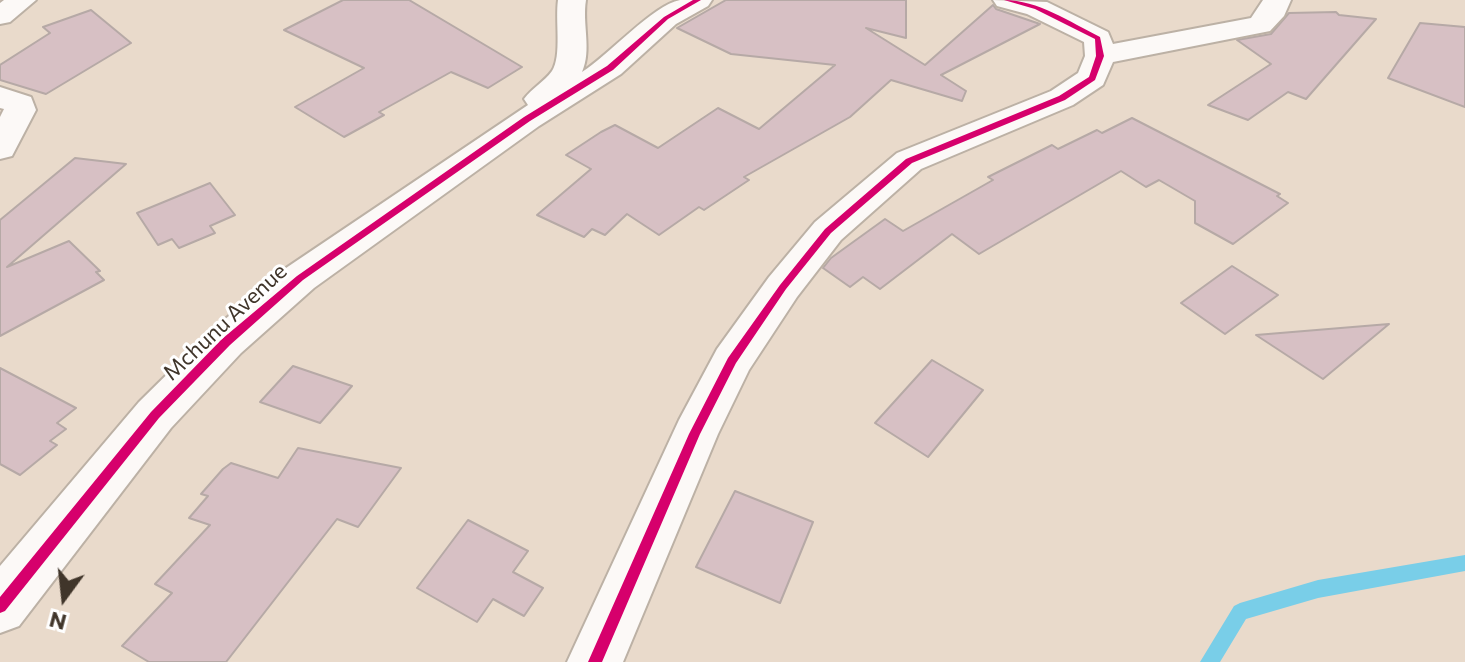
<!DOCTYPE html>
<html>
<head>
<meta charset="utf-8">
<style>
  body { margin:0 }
  #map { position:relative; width:1465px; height:662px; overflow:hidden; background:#e9dacb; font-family:Commissioner,sans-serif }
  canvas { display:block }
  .north { position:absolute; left:24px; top:558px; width:80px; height:80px; -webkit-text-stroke:6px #fff; paint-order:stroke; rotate:195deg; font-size:22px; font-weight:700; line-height:32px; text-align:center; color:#40352a }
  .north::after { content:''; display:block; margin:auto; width:28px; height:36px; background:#40352a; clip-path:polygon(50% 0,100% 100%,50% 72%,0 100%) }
</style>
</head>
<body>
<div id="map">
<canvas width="1465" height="662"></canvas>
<div class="north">N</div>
</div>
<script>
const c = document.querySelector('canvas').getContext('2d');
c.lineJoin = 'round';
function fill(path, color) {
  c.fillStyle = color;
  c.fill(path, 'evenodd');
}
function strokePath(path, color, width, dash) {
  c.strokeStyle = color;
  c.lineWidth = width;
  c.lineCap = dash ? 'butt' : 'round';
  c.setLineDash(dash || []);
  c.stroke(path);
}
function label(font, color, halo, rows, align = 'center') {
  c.font = font + ' Commissioner,sans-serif';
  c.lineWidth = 6;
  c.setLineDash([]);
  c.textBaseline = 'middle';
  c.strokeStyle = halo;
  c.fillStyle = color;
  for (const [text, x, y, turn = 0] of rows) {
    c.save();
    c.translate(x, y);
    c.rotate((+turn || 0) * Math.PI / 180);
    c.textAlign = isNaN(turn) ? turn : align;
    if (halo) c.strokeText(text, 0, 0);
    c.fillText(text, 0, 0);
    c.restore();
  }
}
const stream = new Path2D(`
  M 1465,555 L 1465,571 L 1318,598 L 1246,619 L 1220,662 L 1200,662 L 1234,606 L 1240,603 L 1318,580 Z`);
const building = new Path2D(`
  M 343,0 L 409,0 L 522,67 L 488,88 L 451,72 L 379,112 L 384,115 L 344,137 L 295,107 L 364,68 L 284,30 Z
  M 726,0 L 906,0 L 906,38 L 866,28 L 925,65 L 993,5 L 996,9 L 1040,24 L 941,75 L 966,91 L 962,101 L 891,80 L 850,117 L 744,177 L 749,180 L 704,210 L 699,207 L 659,235 L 627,214 L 605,235 L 592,229 L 584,237 L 537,215 L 591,169 L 566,155 L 601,132 L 615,125 L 658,148 L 718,108 L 759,129 L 835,65 L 731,54 L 677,28 Z
  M 91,10 L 131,43 L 46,94 L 0,80 L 0,65 L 50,33 L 43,27 Z
  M 1336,12 L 1339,15 L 1376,19 L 1306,99 L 1288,92 L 1248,120 L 1208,105 L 1271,64 L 1237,40 L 1271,34 L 1289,13 Z
  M 1420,23 L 1465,27 L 1465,107 L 1388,78 Z
  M 1132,118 L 1280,194 L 1277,196 L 1288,203 L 1233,244 L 1195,223 L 1195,201 L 1159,180 L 1146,187 L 1121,171 L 979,254 L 952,234 L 880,289 L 863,277 L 850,287 L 823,268 L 831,258 L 885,219 L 903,231 L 993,180 L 988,177 L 1052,145 L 1058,149 L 1097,130 L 1102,133 Z
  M 75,158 L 126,164 L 7,267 L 69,241 L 100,271 L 96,272 L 104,280 L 0,336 L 0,220 Z
  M 210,183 L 235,215 L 210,226 L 215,233 L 179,248 L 172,239 L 158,245 L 137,213 Z
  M 1232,266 L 1278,295 L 1225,334 L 1181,303 Z
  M 1389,324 L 1323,379 L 1256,335 Z
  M 932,360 L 983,390 L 928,457 L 875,423 Z
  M 293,366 L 352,386 L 320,423 L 260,402 Z
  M 0,368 L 76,408 L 57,423 L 66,429 L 50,441 L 57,445 L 20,475 L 0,464 Z
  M 298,448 L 401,468 L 358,527 L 337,519 L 226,662 L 149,662 L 122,646 L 172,593 L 155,584 L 210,525 L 189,518 L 208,496 L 201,494 L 223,469 L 231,463 L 278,478 Z
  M 735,491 L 813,522 L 780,603 L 696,567 Z
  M 468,520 L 528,551 L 513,572 L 543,588 L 524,616 L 493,599 L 477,622 L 417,588 Z`);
const minor = new Path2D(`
  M 4,0 L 36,0 L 10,22 L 0,24 L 0,3 Z
  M 558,0 L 586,0 C 582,24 592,50 582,72 C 609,55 653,5 680,0 C 690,0 702,0 712,0 L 708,6 L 676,24 L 621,74 L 539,126 L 314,288 L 241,353 L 171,428 L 19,626 L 0,633 L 0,566 L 139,402 L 211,331 L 286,268 L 528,105 L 524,99 C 532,88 544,82 552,71 C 562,56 555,20 558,0 Z
  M 993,0 L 1047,2 L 1108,32 L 1113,44 L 1251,18 L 1263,0 L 1291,0 L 1284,16 L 1270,31 L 1113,62 L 1103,85 L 1073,105 L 921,169 L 841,240 L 797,297 L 749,370 L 718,434 L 623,662 L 567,662 L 679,420 L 717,349 L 769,277 L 815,222 L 897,153 L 1051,91 L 1078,73 L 1085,56 L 1084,42 L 1027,14 L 997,6 Z
  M 0,87 L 31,97 L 36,110 L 12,156 L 0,159 L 0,117 L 4,109 L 0,108 Z`);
const cycleway = new Path2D(`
  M 693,0 L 701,0 L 668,19 L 613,70 L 530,121 L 303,280 L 230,345 L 159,418 L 5,611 L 0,613 L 0,597 L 151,412 L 222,339 L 297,276 L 524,117 L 607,66 L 664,17 Z
  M 1004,0 C 1038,0 1070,22 1100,37 L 1104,56 L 1095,80 L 1065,100 L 912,163 L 831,233 L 786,289 L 736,363 L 700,434 L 602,662 L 588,662 L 689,434 L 728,358 L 780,285 L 825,229 L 906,159 L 1059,96 L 1089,77 L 1096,56 L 1095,39 L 1035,9 Z`);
const streetNames = [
  ["Mchunu Avenue",225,322,-43]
];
fill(stream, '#79cee8');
fill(building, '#d7c0c4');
strokePath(building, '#b6a9a6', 2);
strokePath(minor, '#bcb1a5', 4);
fill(minor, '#fcf9f7');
fill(cycleway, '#d6006c');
label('22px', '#40352a', '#fff', streetNames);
</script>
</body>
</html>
